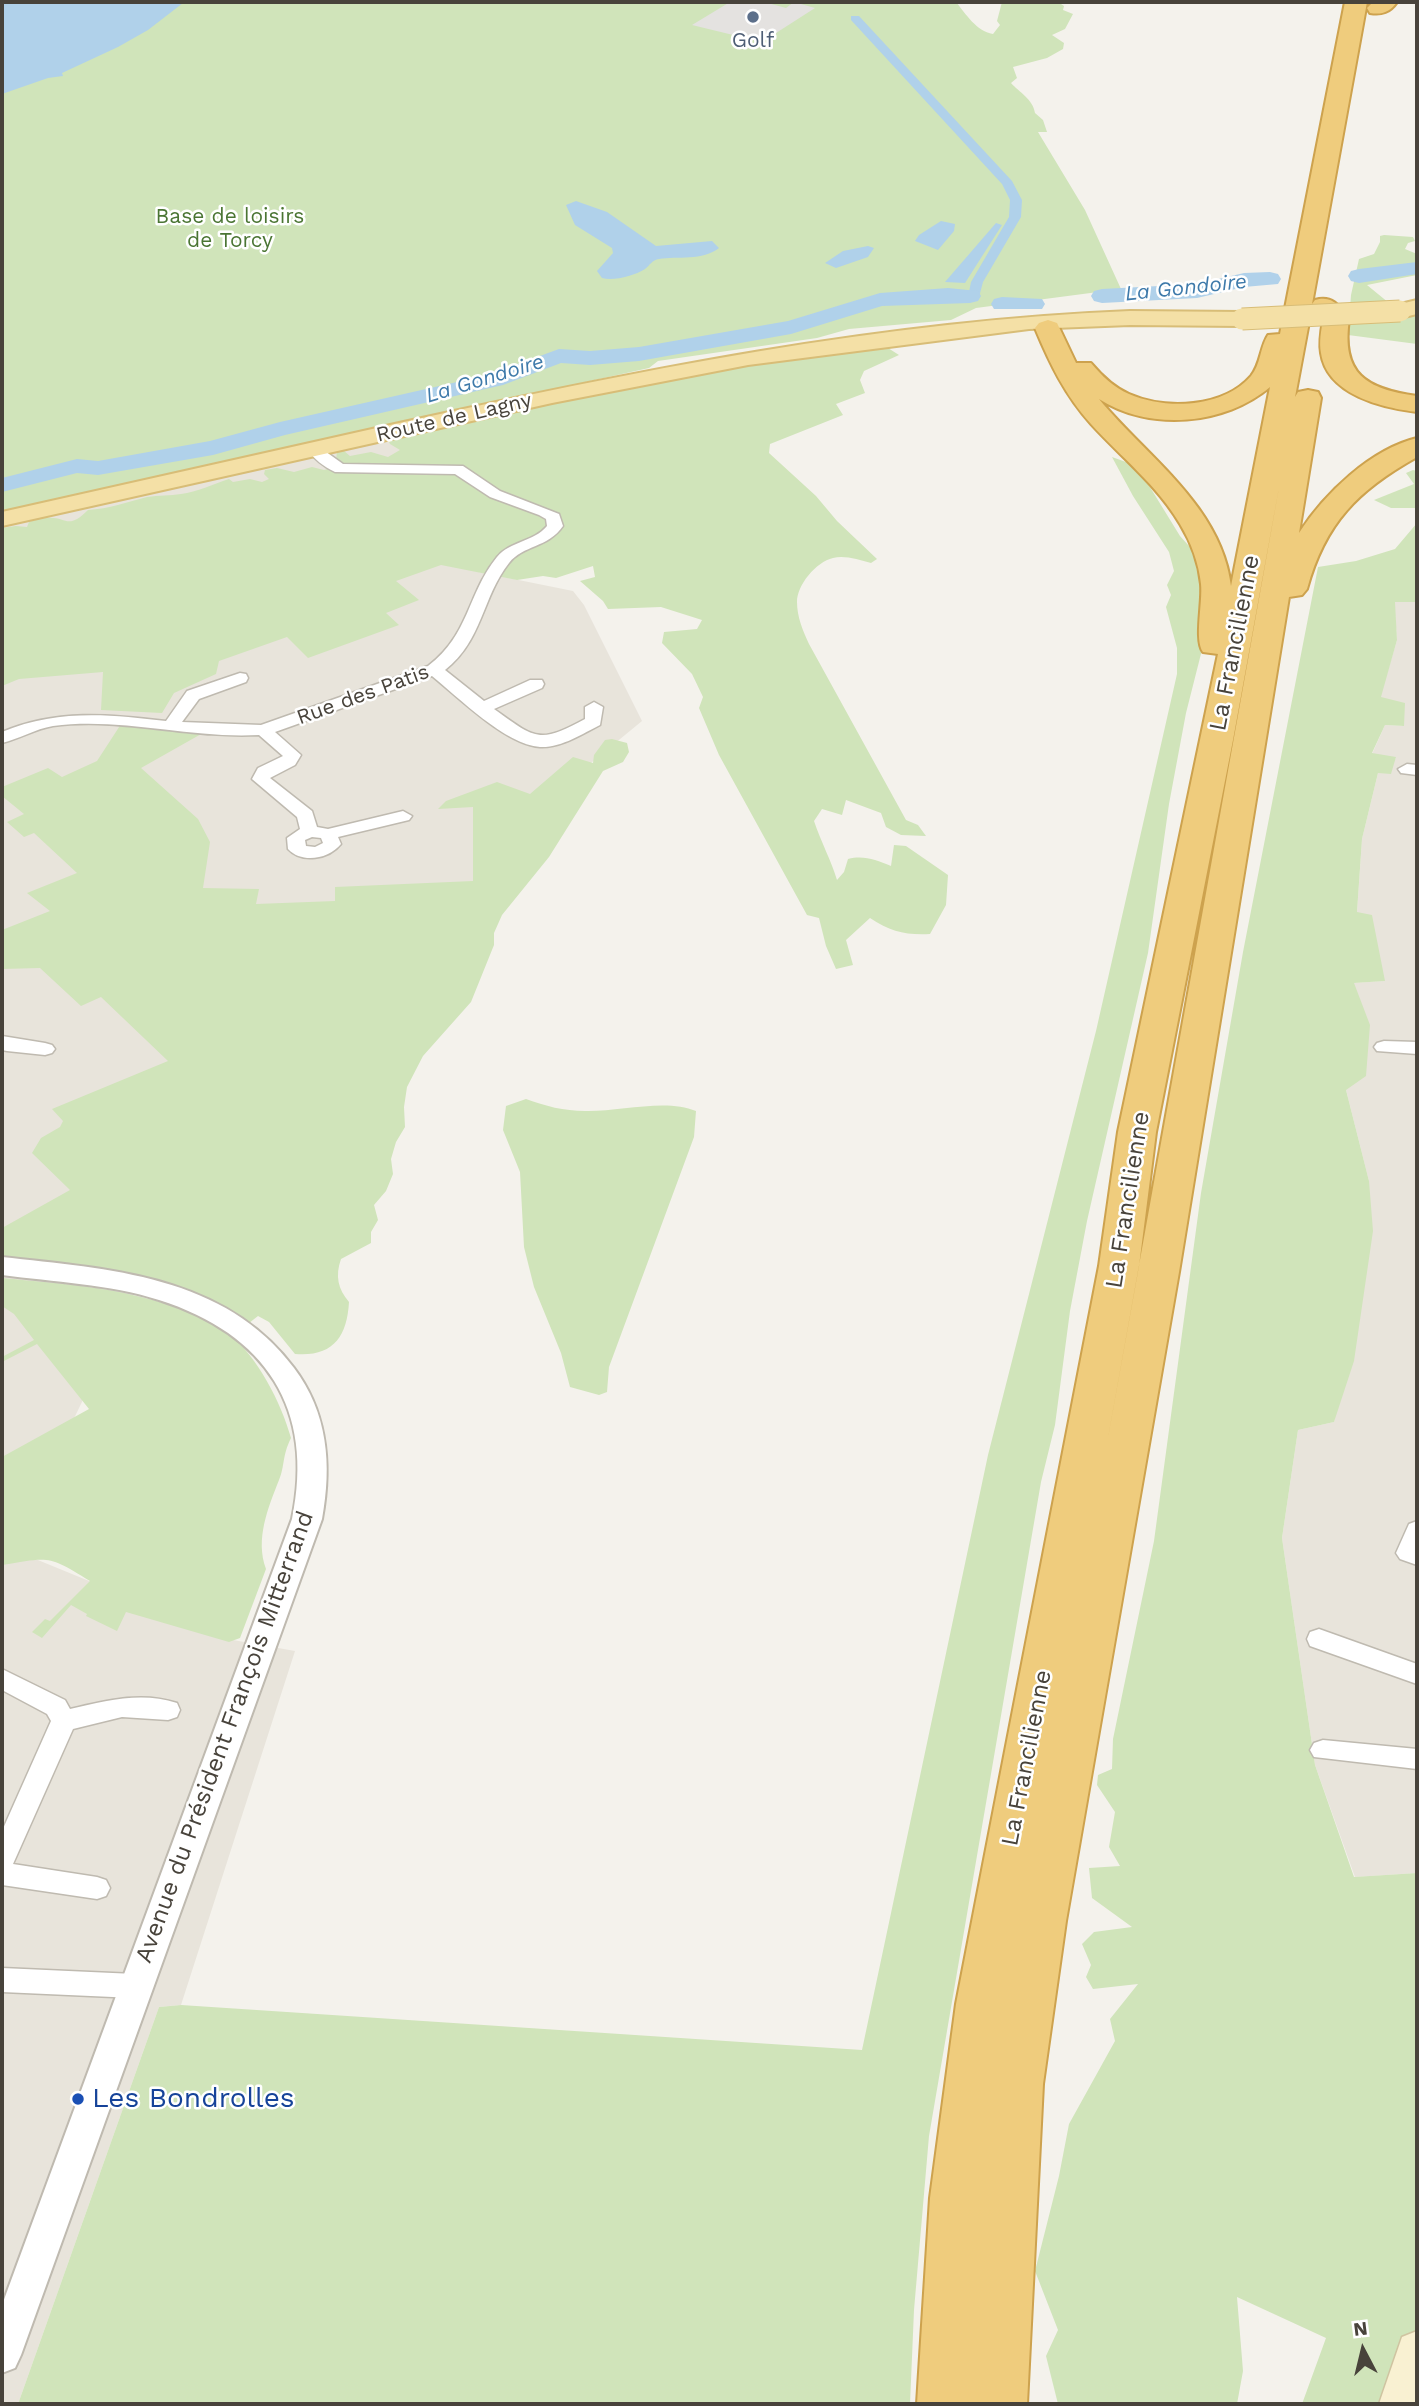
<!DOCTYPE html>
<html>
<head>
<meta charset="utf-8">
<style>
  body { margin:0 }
  #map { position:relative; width:1419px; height:2406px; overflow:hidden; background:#f4f2ec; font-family:"Work Sans",sans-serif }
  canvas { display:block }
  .frame { position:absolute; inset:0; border:4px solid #48433b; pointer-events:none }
  .north { position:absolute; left:1328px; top:2315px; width:70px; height:70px; -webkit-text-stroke:5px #fff; paint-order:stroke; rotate:353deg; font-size:19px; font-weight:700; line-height:28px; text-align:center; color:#48433b }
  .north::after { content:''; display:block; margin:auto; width:24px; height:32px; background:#48433b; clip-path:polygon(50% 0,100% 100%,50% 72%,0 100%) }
</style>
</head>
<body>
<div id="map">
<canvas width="1419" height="2406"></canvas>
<div class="frame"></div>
<div class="north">N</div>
</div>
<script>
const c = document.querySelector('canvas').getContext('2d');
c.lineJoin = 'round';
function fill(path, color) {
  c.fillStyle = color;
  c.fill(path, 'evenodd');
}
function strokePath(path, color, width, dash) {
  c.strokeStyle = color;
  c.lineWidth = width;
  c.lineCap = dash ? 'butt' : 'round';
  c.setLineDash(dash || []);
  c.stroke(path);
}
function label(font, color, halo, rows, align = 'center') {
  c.font = font + ' "Work Sans",sans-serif';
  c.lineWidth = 5;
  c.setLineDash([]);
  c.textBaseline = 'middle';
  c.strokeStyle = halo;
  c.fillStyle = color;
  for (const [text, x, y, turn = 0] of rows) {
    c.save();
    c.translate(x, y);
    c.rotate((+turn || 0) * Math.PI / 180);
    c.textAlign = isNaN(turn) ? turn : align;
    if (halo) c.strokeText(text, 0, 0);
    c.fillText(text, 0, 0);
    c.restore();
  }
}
const residential = new Path2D(`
  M 379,429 L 509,519 L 479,572 L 573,591 L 584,605 L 642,721 L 501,837 L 505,894 L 217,1122 L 11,1549 L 233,1640 L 295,1651 L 181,2005 L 159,2007 L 18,2404 L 2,2404 L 2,511 Z
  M 1394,602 L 1417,602 L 1417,1873 L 1355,1877 L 1315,1765 L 1282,1538 L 1298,1430 L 1334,1422 L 1369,1181 L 1346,1090 L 1354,983 L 1384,981 L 1357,912 L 1362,839 L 1378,773 L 1396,758 L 1372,754 L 1385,725 L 1403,726 L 1380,697 L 1397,640 Z`);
const green = new Path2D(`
  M 2,2 L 956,2 C 966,14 976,31 993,34 L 1000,25 L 997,21 L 1002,2 L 1058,2 L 1064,6 L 1063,10 L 1073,14 L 1065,29 L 1052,35 L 1064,43 L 1063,49 L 1047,58 L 1013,67 L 1017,78 L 1011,83 C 1019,92 1033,99 1035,113 L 1043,120 L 1047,132 L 1038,132 L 1085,210 L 1121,289 L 976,308 L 951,320 L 849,329 L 817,338 L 658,361 L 649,368 L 2,511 Z
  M 1384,235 L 1413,237 L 1415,241 L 1408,243 L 1405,249 L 1417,254 L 1417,275 L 1367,285 L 1400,312 L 1417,317 L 1417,344 L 1348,335 L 1351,295 L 1359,259 L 1374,254 L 1380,242 L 1380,236 Z
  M 866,347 L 888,348 L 899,355 L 864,371 L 860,380 L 865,393 L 836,404 L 843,415 L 770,444 L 769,453 L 816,496 L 837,521 L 877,559 L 871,563 C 859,560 845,555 833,558 C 816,562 797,585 797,602 C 797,617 803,631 809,644 L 906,820 L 918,825 L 926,836 L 901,835 L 886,827 L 881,813 L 846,800 L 842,815 L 822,809 L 814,821 C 821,842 831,860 837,880 L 844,872 L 848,859 C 864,855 876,860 891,866 L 894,845 L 906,846 L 948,875 L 946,905 L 930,934 C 905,935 891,932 870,918 L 846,940 L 853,965 L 836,969 L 826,946 L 819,918 L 807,915 L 719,755 L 699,708 L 703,697 L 692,674 L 662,643 L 664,632 L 697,629 L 702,620 L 661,607 L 608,609 L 603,601 L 580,581 L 595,577 L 593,566 L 556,578 L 543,576 L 517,580 L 441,565 L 396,581 L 419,600 L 386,613 L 399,625 L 308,658 L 287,637 L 219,661 L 216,674 L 174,693 L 162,713 L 101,710 L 103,672 L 19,679 L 2,686 L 2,528 L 16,526 L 27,527 L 29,522 C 35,520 41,518 46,518 C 67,516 67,531 88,510 C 109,509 127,502 147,497 C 159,495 170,496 181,494 C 197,492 213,484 229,479 L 233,482 L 250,479 L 262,482 L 269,479 L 264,474 L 265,470 L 277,468 L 294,472 L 312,467 L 324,470 L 343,465 L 336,460 L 337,452 L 344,451 L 350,456 L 371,452 L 388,457 L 400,450 L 390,444 L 388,440 L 397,437 L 683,374 Z
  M 1112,457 L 1137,466 L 1180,536 L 1198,556 L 1204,572 L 1205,638 L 1186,713 L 1169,804 L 1148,953 L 1087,1221 L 1070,1311 L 1055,1425 L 1041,1482 L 929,2136 L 914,2310 L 910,2404 L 18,2404 L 159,2007 L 181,2005 L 862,2050 L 988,1455 L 1096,1031 L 1177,674 L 1177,648 L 1166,607 L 1171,595 L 1167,585 L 1174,571 L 1169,552 L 1133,496 Z
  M 1413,470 L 1417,471 L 1417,508 L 1391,508 L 1374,500 L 1414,484 L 1406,473 Z
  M 1417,523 L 1417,602 L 1395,602 L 1397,640 L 1381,697 L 1405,703 L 1404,726 L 1385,725 L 1372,753 L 1396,757 L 1391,774 L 1378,773 L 1362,839 L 1357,912 L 1372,915 L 1385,981 L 1354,983 L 1370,1025 L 1366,1076 L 1346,1090 L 1369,1181 L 1373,1231 L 1354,1361 L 1334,1422 L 1298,1430 L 1282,1538 L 1315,1765 L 1354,1877 L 1417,1873 L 1417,2404 L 1302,2404 L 1326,2338 L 1237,2297 L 1243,2371 L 1237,2404 L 1058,2404 L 1046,2356 L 1058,2330 L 1035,2271 L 1059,2176 L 1069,2124 L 1115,2041 L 1110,2019 L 1138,1984 L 1093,1989 L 1086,1977 L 1091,1965 L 1082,1944 L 1094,1932 L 1132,1927 L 1092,1898 L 1089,1868 L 1120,1866 L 1109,1847 L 1115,1812 L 1097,1785 L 1098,1775 L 1112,1769 L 1113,1739 L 1154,1541 L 1201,1193 L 1243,952 L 1318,567 L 1356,561 L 1395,549 Z
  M 123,721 L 210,729 L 141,768 L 198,819 L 210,842 L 203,888 L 259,889 L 256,904 L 335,901 L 335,887 L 473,881 L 473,807 L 438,809 L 446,801 L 497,782 L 530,794 L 573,757 L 593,763 L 594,755 L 605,740 L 612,739 L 627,743 L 629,752 L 623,762 L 603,771 L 549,857 L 502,915 L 494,933 L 494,945 L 471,1002 L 423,1056 L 407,1087 L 404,1107 L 405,1127 L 396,1142 L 391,1159 L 393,1174 L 386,1191 L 374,1205 L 378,1220 L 371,1232 L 371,1243 L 341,1259 C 335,1276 338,1289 349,1302 C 347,1338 332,1357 295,1354 L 269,1322 L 258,1316 L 244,1327 L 91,1277 L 2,1266 L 2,1228 L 70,1190 L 32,1153 L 41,1138 L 60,1127 L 63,1121 L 52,1109 L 168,1061 L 101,997 L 81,1006 L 40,968 L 2,969 L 2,930 L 50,911 L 27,893 L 77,873 L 34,833 L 24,837 L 7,822 L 24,814 L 2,796 L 2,787 L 48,768 L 62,777 L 97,761 Z
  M 526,1099 C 545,1106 564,1111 585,1111 C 618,1112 666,1098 696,1111 L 694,1137 L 609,1367 L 607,1392 L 599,1395 L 570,1387 L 561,1353 L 534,1287 L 524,1247 L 520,1172 L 503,1130 L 506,1106 Z
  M 2,1278 C 64,1284 117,1287 176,1307 C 194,1314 214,1320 229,1333 C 258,1358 281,1402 291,1438 C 282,1456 285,1466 279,1480 C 268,1508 255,1539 266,1569 L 240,1638 L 229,1642 L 126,1612 L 117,1631 L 86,1616 L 87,1614 L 71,1605 L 42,1638 L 32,1632 L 45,1619 L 50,1621 L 90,1581 C 48,1555 50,1557 2,1565 L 2,1457 L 89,1409 L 37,1344 L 2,1362 L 2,1357 L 34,1340 L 14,1314 L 2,1306 Z`);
const parking = new Path2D(`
  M 730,2 L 764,2 L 786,8 L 794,2 L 815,8 L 762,42 L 692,25 Z`);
const water = new Path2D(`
  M 2,2 L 182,2 L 183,3 L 148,30 L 118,47 L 62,73 L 63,76 L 48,78 L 2,94 Z
  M 576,201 L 607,212 L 656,246 L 712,241 L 719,248 C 703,261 677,256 659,259 C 652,260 650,265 645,269 C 634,276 614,281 602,278 L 597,271 L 613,253 L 612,248 L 575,225 L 566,205 Z
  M 941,221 L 955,224 L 954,231 L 938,250 L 915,241 L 919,235 Z
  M 996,223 L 1002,225 L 965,283 L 945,282 Z
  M 868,246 L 874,248 L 868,257 L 836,268 L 825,263 L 843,251 Z`);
const canal = new Path2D(`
  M 851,16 L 859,16 L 1012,181 L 1022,200 L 1021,217 L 983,282 L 979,297 L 970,300 L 964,296 L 969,292 L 971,282 L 1009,217 L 1010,200 L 1002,184 L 851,20 Z`);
const river = new Path2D(`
  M 1417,262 L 1417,274 L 1359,283 L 1351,281 L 1348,276 L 1351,271 L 1359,269 Z
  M 1270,272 L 1278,274 L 1281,279 L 1278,284 L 1244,287 L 1197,298 L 1102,303 L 1094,301 L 1091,296 L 1094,291 L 1102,289 L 1197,284 L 1244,273 Z
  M 948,288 L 978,291 L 981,296 L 978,301 L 970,303 L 882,306 L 791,334 L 639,361 L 590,365 L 561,363 L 503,385 L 285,435 L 213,455 L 98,475 L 77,473 L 2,492 L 2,478 L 77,459 L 98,461 L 210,441 L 280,422 L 488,375 L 559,349 L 590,351 L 639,347 L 788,321 L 880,293 Z
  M 1002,297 L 1042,299 L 1045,304 L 1042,309 L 994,309 L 991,304 L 994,299 Z`);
const minor = new Path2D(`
  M 315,444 L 343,464 L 463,466 L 500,491 L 559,514 L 563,526 C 548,548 523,545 509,563 C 482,597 483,640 445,670 L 484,701 L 530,680 L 542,680 L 544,684 L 542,688 L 494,709 C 536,739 539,744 585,719 L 585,707 L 594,702 L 603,707 L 600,725 C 582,734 561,748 540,747 C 506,745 458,697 432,676 L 275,732 L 301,755 L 295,765 L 270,778 L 312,811 L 317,827 L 328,829 L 403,811 L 412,816 L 409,820 L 338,837 L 341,844 C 329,859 302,864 288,849 L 287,838 L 300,829 L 297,817 L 252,779 L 258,768 L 283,756 L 259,735 C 190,739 122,717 53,726 C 35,729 19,739 2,743 L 2,732 C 56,709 109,714 166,721 L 187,691 L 240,673 L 246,674 L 248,678 L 246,682 L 199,699 L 182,722 L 261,725 L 428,666 C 470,634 467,594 497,557 C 510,541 534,542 547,526 L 546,519 L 539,515 L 490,497 L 455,474 L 335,472 C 323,466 315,460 307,449 L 310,446 ZM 312,837 L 321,838 L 323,843 L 315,847 L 306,846 L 305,840 Z
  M 1407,764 L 1417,765 L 1417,775 L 1401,773 L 1398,769 Z
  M 2,1036 L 45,1043 L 52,1045 L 55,1049 L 52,1053 L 45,1055 L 7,1051 L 2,1050 Z
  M 1384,1041 L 1417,1042 L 1417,1054 L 1377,1051 L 1374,1047 L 1377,1043 Z
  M 1417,1521 L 1417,1565 L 1400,1559 L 1396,1553 L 1409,1524 Z
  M 1319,1629 L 1417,1664 L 1417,1684 L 1310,1646 L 1307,1639 L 1310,1632 Z
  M 2,1669 L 65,1700 L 70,1709 C 105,1701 141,1691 177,1703 L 180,1710 L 177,1717 L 168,1720 L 122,1717 L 73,1729 L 13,1864 L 97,1877 L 106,1880 L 110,1888 L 106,1896 L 97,1899 L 2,1885 L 2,1831 L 51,1721 L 47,1714 L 2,1690 Z
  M 1323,1740 L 1417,1749 L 1417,1769 L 1314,1757 L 1310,1750 L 1314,1743 Z
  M 2,1968 L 135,1974 L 145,1978 L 149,1986 L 145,1994 L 135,1998 L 2,1992 Z`);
const tertiary = new Path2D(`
  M 2,1257 C 109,1269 225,1275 294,1368 C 328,1413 332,1465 322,1519 L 21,2355 L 15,2368 L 2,2373 L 2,2305 L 292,1519 C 315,1409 266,1334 159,1300 C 109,1284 54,1282 2,1275 Z`);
const secondary = new Path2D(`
  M 1417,2331 L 1417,2404 L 1379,2404 L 1402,2337 Z`);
const primary = new Path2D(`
  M 1417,300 L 1417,314 L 1400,318 L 1392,316 L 1389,311 L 1392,306 Z
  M 1130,311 L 1242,312 L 1250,314 L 1253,319 L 1250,324 L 1242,326 L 1130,325 L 1029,329 L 748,365 L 552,403 L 2,526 L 2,512 C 131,483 261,454 390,425 C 634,371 880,321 1130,311 Z`);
const motorway = new Path2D(`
  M 1345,2 L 1367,2 L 1312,304 L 1315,300 C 1332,295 1339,305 1349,319 C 1341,374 1366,389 1417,396 L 1417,412 C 1383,408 1327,395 1321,353 C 1319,342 1321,331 1323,320 L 1312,306 L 1295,397 L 1298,392 L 1308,390 L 1318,392 L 1321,398 L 1299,533 C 1324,494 1371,449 1417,438 L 1417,457 C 1358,490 1325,523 1307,589 L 1302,595 L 1289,597 L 1179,1272 L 1066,1921 L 1043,2084 L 1027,2404 L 917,2404 L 930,2198 L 956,2004 L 1099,1266 L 1118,1132 L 1218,654 L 1203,652 C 1194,640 1203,602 1201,584 C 1199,564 1191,542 1180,524 C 1158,486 1121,457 1091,424 C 1065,395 1050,364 1035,328 L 1039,323 L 1048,320 L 1057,323 L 1076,363 L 1091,363 C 1102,376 1113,387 1129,394 C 1166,410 1223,408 1251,376 C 1261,364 1260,347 1268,335 L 1280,334 ZM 1270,387 L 1231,586 C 1221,506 1147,457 1099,399 C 1150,432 1225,425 1270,387 ZM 1280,482 L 1100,1482 L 1139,1266 L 1156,1132 L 1233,740 Z
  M 1373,2 L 1397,2 C 1390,12 1382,15 1370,13 L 1367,8 Z`);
const primaryBridge = new Path2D(`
  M 1242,319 L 1400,311`);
const markers = [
  [753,17,7,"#5c6f8a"],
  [78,2099,7,"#1a4fb4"]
];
const farServicenames = [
  ["Golf",753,41]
];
const farParknames = [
  ["Base de loisirs",230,217],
  ["de Torcy",230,241]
];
const farWaternames = [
  ["La Gondoire",1186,288,-6],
  ["La Gondoire",485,379,-17]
];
const farStreetnames = [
  ["Route de Lagny",454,418,-13],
  ["Rue des Patis",363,695,-20]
];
const streetNames = [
  ["La Francilienne",1235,643,-79],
  ["La Francilienne",1128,1200,-81],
  ["Avenue du Président François Mitterrand",225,1737,-70],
  ["La Francilienne",1027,1758,-79]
];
const nearTransitnames = [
  ["Les Bondrolles",92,2099]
];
fill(residential, '#e8e4db');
fill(green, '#d0e4ba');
fill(parking, '#e4e2e0');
fill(water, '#b0d1ea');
fill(canal, '#b0d1ea');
fill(river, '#b0d1ea');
strokePath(minor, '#bfbab0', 3);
strokePath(tertiary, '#bfbab0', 4);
strokePath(secondary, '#cfc4a1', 3);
strokePath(primary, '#d8bd77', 4);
strokePath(motorway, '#cda24e', 4);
fill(minor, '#fff');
fill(tertiary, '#fff');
fill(secondary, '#f9f1d2');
fill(primary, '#f4e0a6');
fill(motorway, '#efcc7d');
strokePath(primaryBridge, '#d8bd77', 23, []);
strokePath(primaryBridge, '#f4e0a6', 21);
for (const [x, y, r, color] of markers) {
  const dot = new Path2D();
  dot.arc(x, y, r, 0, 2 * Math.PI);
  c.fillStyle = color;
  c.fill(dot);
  strokePath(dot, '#fff', 2.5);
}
label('21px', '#4e5e75', '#fff', farServicenames);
label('21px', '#4a7533', '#fff', farParknames);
label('italic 21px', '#3e7aaa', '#fff', farWaternames);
label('21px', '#48433b', '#fff', farStreetnames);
label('24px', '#48433b', '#fff', streetNames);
label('28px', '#164399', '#fff', nearTransitnames, 'left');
</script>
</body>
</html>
